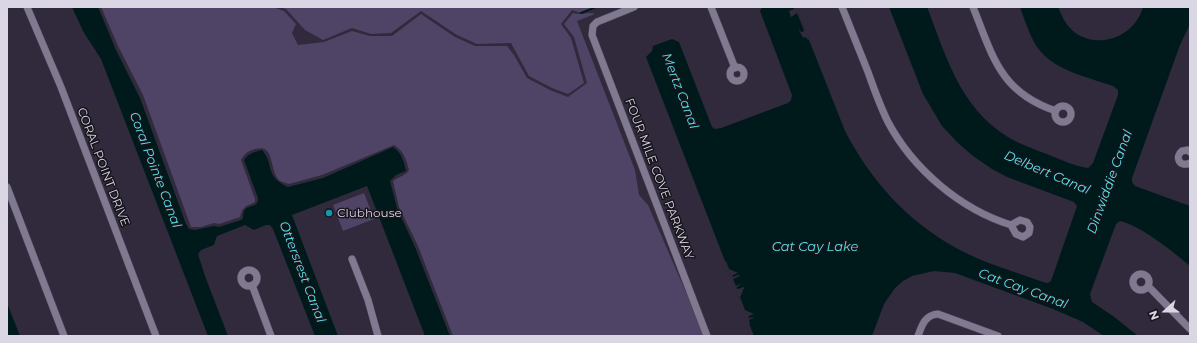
<!DOCTYPE html>
<html>
<head>
<meta charset="utf-8">
<style>
  body { margin:0 }
  #map { position:relative; width:1197px; height:343px; overflow:hidden; background:#302a3c; font-family:Montserrat,sans-serif }
  canvas { display:block }
  .frame { position:absolute; inset:0; border:8px solid #dad6e3; pointer-events:none }
  .north { position:absolute; left:1145px; top:291px; width:40px; height:40px; -webkit-text-stroke:3px #17141c; paint-order:stroke; rotate:249deg; font-size:11px; font-weight:700; line-height:16px; text-align:center; color:#dad6e3 }
  .north::after { content:''; display:block; margin:auto; width:14px; height:18px; background:#dad6e3; clip-path:polygon(50% 0,100% 100%,50% 72%,0 100%) }
</style>
</head>
<body>
<div id="map">
<canvas width="1197" height="343"></canvas>
<div class="frame"></div>
<div class="north">N</div>
</div>
<script>
const c = document.querySelector('canvas').getContext('2d');
c.lineJoin = 'round';
function fill(path, color) {
  c.fillStyle = color;
  c.fill(path, 'evenodd');
}
function strokePath(path, color, width, dash) {
  c.strokeStyle = color;
  c.lineWidth = width;
  c.lineCap = dash ? 'butt' : 'round';
  c.setLineDash(dash || []);
  c.stroke(path);
}
function label(font, color, halo, rows, align = 'center') {
  c.font = font + ' Montserrat,sans-serif';
  c.lineWidth = 3;
  c.setLineDash([]);
  c.textBaseline = 'middle';
  c.strokeStyle = halo;
  c.fillStyle = color;
  for (const [text, x, y, turn = 0] of rows) {
    c.save();
    c.translate(x, y);
    c.rotate((+turn || 0) * Math.PI / 180);
    c.textAlign = isNaN(turn) ? turn : align;
    if (halo) c.strokeText(text, 0, 0);
    c.fillText(text, 0, 0);
    c.restore();
  }
}
const green = new Path2D(`
  M 101,7 L 273,7 L 284,11 L 296,24 L 292,33 L 298,45 L 324,42 L 352,31 L 370,36 L 392,36 L 421,14 L 455,37 L 475,46 L 507,46 L 514,55 L 527,78 L 550,90 L 568,97 L 587,83 L 574,37 L 564,24 L 573,13 C 584,16 586,11 595,14 L 577,21 L 635,170 L 639,195 L 648,205 L 705,336 L 453,336 L 418,246 L 399,207 L 393,181 C 398,177 407,175 409,170 C 406,159 404,151 394,145 L 322,175 L 289,184 C 286,183 282,182 280,181 C 268,170 276,143 255,149 C 248,151 244,154 241,160 L 255,199 L 255,202 C 246,206 242,207 240,217 L 219,224 L 214,223 L 201,227 L 191,227 L 143,95 L 118,46 Z
  M 279,7 L 596,7 L 581,13 L 572,10 L 561,24 L 571,38 L 584,83 L 568,94 L 552,88 L 529,76 L 511,43 L 477,44 L 457,35 L 421,11 L 391,33 L 371,34 L 352,28 L 323,40 L 305,30 L 286,9 Z
  M 364,193 L 374,219 L 343,231 L 333,205 Z`);
const water = new Path2D(`
  M 72,7 L 98,7 L 116,50 L 140,98 L 186,224 L 189,229 L 195,230 L 214,226 L 219,227 L 241,220 L 243,218 C 243,216 243,213 244,211 C 248,204 259,208 258,198 L 244,160 C 249,153 254,152 262,150 C 275,165 264,176 288,187 L 323,178 L 393,147 C 402,153 404,162 406,171 L 396,175 L 390,181 L 397,208 L 415,247 L 450,336 L 425,336 L 367,186 L 292,215 L 338,336 L 315,336 L 273,229 L 270,225 L 266,225 L 254,230 L 245,225 L 217,236 L 214,245 L 201,250 L 198,254 L 205,276 L 228,336 L 208,336 L 101,59 L 83,31 Z
  M 762,7 L 796,7 L 845,131 C 871,181 908,222 958,249 C 984,263 1015,272 1043,282 L 1048,283 L 1051,281 L 1077,206 L 1074,202 L 1007,177 L 992,169 L 973,156 L 958,143 L 942,126 L 923,94 L 889,7 L 927,7 C 946,56 960,108 1008,137 C 1019,144 1032,148 1044,153 C 1058,158 1073,166 1088,168 L 1093,163 L 1118,95 L 1118,90 L 1113,86 C 1085,76 1049,70 1034,42 C 1028,31 1024,18 1020,7 L 1058,7 C 1062,16 1065,24 1073,31 C 1097,51 1135,37 1143,7 L 1190,7 L 1190,24 L 1180,45 L 1132,178 L 1132,182 L 1135,186 L 1190,206 L 1190,266 C 1172,251 1143,227 1120,221 L 1116,224 L 1090,294 L 1092,302 L 1113,316 L 1138,336 L 1104,336 L 1083,322 L 1053,309 L 955,273 L 934,271 L 912,276 L 903,281 L 895,288 L 884,304 L 872,336 L 754,336 L 646,57 L 652,51 L 653,46 L 672,39 L 679,42 L 712,127 L 715,129 L 721,128 L 788,103 L 791,100 L 792,95 L 760,11 Z
  M 7,303 L 20,336 L 7,336 Z`);
const pier = new Path2D(`
  M 794,7 L 799,8 L 801,13 L 799,14 L 806,31 L 808,31 L 810,36 L 808,37 L 809,39 L 808,40 L 806,37 L 804,38 L 802,36 L 798,28 L 801,32 L 803,32 L 804,30 L 797,13 L 791,17 L 789,11 L 794,9 Z
  M 726,261 L 729,269 L 738,273 L 733,275 L 732,277 L 739,275 L 740,276 L 733,279 L 736,286 L 742,283 L 736,288 L 738,289 L 744,287 L 744,289 L 742,290 L 743,291 L 740,297 L 745,310 L 754,314 L 749,316 L 748,318 L 755,317 L 749,320 L 750,324 L 747,325 L 740,304 L 741,303 L 725,262 Z`);
const stream = new Path2D(`
  M 581,13 L 596,7`);
const street = new Path2D(`
  M 27,7 L 61,87 L 156,336
  M 634,7 L 597,22 L 593,26 L 592,35 L 707,336
  M 711,7 L 735,68
  M 842,7 C 851,29 859,50 868,72 C 874,89 880,106 888,122 C 913,169 960,209 1011,225
  M 973,7 C 993,57 1000,92 1056,111
  M730 74a7 7 0 1 1 14 0a7 7 0 1 1-14 0Z
  M1055 114a8 8 0 1 1 16 0a8 8 0 1 1-16 0Z
  M 1190,152 L 1188,150 L 1182,151 C 1174,157 1180,168 1190,163
  M 7,187 L 64,336
  M 1020,220 L 1027,222 L 1030,227 L 1029,233 L 1023,237 L 1016,234 L 1011,225 Z
  M 352,259 L 368,300 L 378,336
  M241 278a8 8 0 1 1 16 0a8 8 0 1 1-16 0Z
  M1133 282a8 8 0 1 1 16 0a8 8 0 1 1-16 0Z
  M 252,285 L 271,336
  M 1148,286 L 1190,329
  M 918,336 C 922,325 925,315 938,314 L 998,336`);
const markers = [
  [329,213,4,"#0f9aa8"]
];
const streetNames = [
  ["CORAL POINT DRIVE",103,167,69],
  ["FOUR MILE COVE PARKWAY",659,179,69]
];
const poiNames = [
  ["Clubhouse",337,213]
];
const waterNames = [
  ["Mertz Canal",680,91,69],
  ["Coral Pointe Canal",155,170,69],
  ["Delbert Canal",1047,173,23],
  ["Dinwiddie Canal",1110,182,-70],
  ["Cat Cay Lake",815,247],
  ["Ottersrest Canal",302,272,69],
  ["Cat Cay Canal",1023,289,20]
];
fill(green, '#4f4465');
fill(water, '#001a1b');
fill(pier, '#302a3c');
strokePath(stream, '#001a1b', 2);
strokePath(street, '#4a4555', 8);
strokePath(street, '#80798f', 7);
for (const [x, y, r, color] of markers) {
  const dot = new Path2D();
  dot.arc(x, y, r, 0, 2 * Math.PI);
  c.fillStyle = color;
  c.fill(dot);
  strokePath(dot, '#17141c', 1.5);
}
label('12px', '#dad6e3', '#17141c', streetNames);
label('12px', '#dad6e3', '#17141c', poiNames, 'left');
label('italic 13px', '#58e4e9', '#17141c', waterNames);
</script>
</body>
</html>
